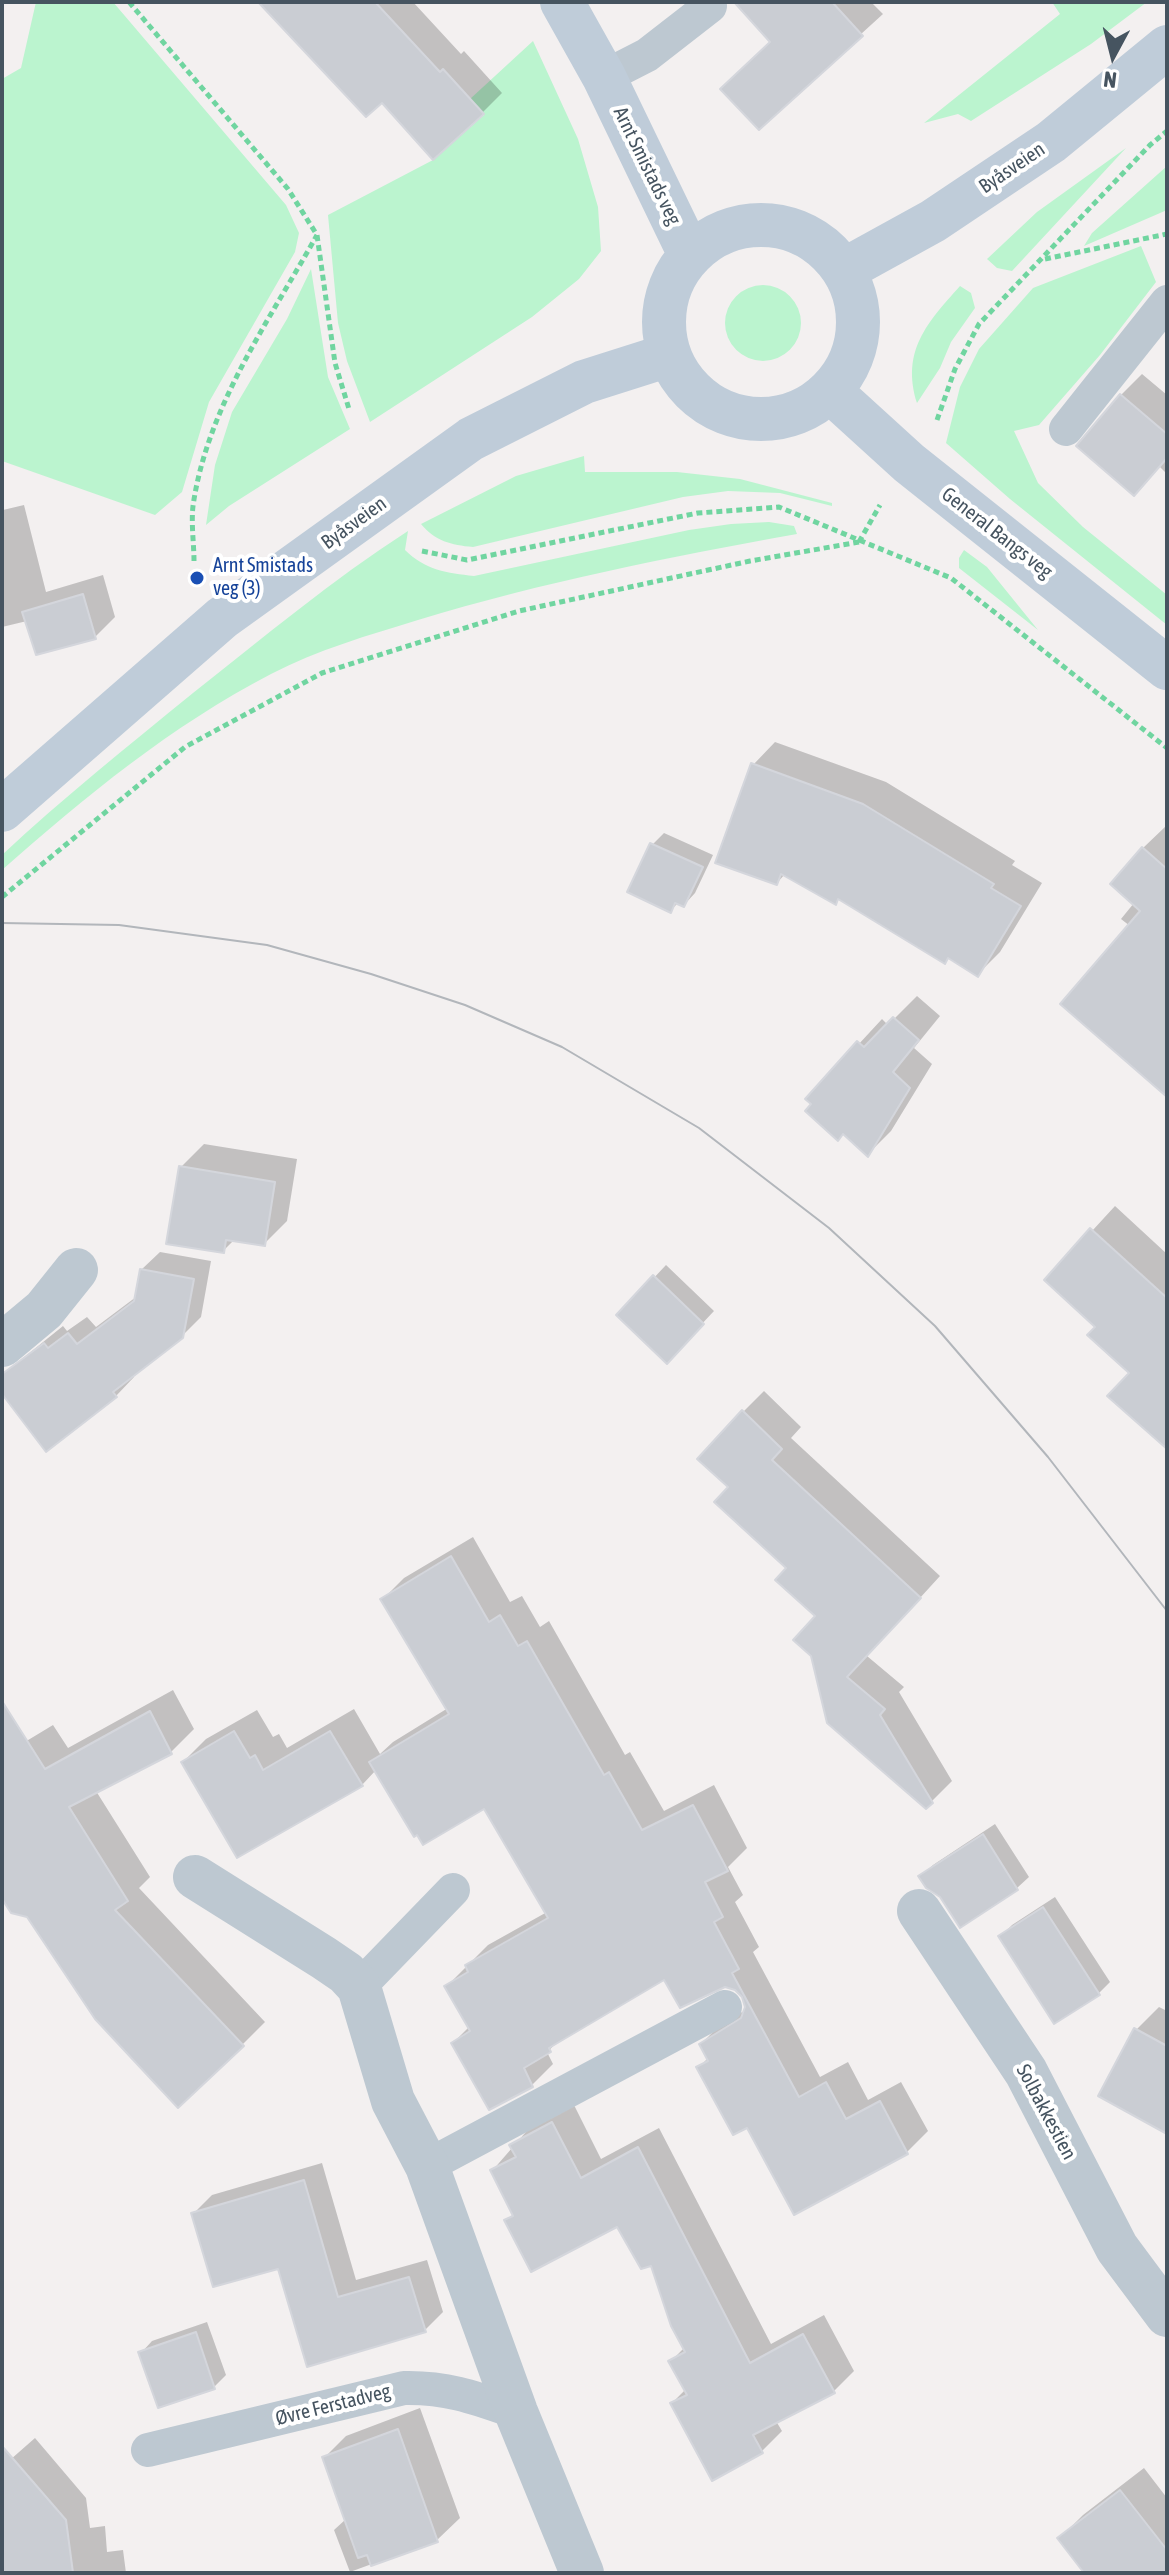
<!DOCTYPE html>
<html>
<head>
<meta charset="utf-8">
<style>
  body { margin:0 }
  #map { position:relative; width:1169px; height:2575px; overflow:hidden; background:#f3f0f0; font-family:"Asap Condensed",sans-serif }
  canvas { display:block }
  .frame { position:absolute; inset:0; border:4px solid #465460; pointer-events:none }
  .north { position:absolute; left:1073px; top:16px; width:80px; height:80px; -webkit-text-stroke:6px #fff; paint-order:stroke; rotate:187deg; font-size:22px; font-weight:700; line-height:32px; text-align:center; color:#465460 }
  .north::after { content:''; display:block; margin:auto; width:28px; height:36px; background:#465460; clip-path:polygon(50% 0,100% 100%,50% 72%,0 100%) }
</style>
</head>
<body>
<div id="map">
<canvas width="1169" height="2575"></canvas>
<div class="frame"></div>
<div class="north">N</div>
</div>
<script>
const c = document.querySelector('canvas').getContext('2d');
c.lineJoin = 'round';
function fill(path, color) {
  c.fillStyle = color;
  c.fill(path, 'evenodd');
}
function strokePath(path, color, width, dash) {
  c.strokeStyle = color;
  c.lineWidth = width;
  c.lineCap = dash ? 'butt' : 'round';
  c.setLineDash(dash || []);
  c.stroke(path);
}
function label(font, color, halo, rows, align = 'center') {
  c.font = font + ' "Asap Condensed",sans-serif';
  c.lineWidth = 8;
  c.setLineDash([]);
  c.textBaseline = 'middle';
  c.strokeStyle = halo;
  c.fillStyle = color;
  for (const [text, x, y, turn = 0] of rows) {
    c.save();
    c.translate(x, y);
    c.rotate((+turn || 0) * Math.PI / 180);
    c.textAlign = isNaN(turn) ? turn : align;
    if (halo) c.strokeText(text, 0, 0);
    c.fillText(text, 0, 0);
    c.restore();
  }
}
const green = new Path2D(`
  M 36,2 L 113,2 L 286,205 L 299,233 L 295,252 L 209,402 L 182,492 L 155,515 L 2,461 L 2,79 L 21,68 Z
  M 1052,2 L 1147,2 L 1091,44 L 971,121 L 958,114 L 924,123 L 1060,14 Z
  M 533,41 L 578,139 L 598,207 L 601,251 L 579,279 L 532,317 L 370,422 L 347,361 L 338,323 L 328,215 L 433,160 L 484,115 L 470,99 Z
  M 1126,148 L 1012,271 L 997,268 L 987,259 L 1037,212 Z
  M 1167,166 L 1167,210 L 1084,246 L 1092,233 Z
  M 1141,246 L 1156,282 L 1100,355 L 1039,425 L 1014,431 L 1038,483 L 1083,527 L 1167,595 L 1167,625 L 1010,499 L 946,443 L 960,387 L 979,349 L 1033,288 Z
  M 311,269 L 328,377 L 350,429 L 229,506 L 206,525 L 215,465 L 232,412 L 287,319 Z
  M725 323a38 38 0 1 1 76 0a38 38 0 1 1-76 0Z
  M 960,286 L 971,293 L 975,308 L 951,342 L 940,368 L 917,403 C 901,351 927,323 960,286 Z
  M 584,456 L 585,472 L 677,472 L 740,479 L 832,503 L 832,506 L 780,493 L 728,491 L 683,497 L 473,547 C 451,545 435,541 421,524 L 516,476 Z
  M 769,522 L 794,526 L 797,534 C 669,557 543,582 418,620 C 369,635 317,650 271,674 C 171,726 86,796 2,870 L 2,855 C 63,798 128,746 193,693 C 264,637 332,580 408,531 L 405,550 C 425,570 447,573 474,576 L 689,530 L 731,524 Z
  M 964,550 L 987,567 L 1038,630 L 959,568 L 959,558 Z`);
const shadow = new Path2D(`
  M 284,2 L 413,2 L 461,54 L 464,51 L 502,93 L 482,113 L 382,100 Z
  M 743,2 L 871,2 L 883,14 L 759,127 L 773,41 Z
  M 1142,374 L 1167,395 L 1167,474 L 1160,467 L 1134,493 L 1121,395 Z
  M 24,505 L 46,592 L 103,575 L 115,617 L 95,637 L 27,621 L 2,627 L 2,506 L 3,510 Z
  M 775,742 L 886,782 L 1015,861 L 1012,865 L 1042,883 L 1000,952 L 978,974 L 840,898 L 835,902 L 785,874 L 777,883 L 753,765 Z
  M 1166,826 L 1167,827 L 1167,1075 L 1130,926 L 1121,919 L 1134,903 L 1143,848 Z
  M 664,833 L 713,855 L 695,893 L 684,905 L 679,902 L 670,911 L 652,845 Z
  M 917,996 L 940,1016 L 914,1048 L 932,1064 L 891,1131 L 868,1154 L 808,1099 L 882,1019 L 888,1025 Z
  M 204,1144 L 297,1159 L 287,1221 L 264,1244 L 235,1239 L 223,1251 L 181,1167 Z
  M 1115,1206 L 1167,1254 L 1167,1446 L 1132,1373 L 1098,1327 L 1047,1280 Z
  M 160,1252 L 211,1261 L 201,1317 L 182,1336 L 132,1375 L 134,1377 L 116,1396 L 46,1449 L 2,1391 L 2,1375 L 63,1326 L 67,1331 L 87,1317 L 96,1327 L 136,1297 L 141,1270 Z
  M 666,1265 L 714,1311 L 667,1361 L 619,1315 Z
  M 764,1391 L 801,1427 L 791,1438 L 940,1576 L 867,1656 L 904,1687 L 899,1692 L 952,1781 L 931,1802 L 829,1722 L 817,1616 L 788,1568 L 731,1487 L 743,1412 Z
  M 473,1537 L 510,1602 L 522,1596 L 540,1627 L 549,1621 L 625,1755 L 630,1752 L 664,1811 L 714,1785 L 747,1848 L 728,1867 L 743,1895 L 735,1902 L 759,1947 L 753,1952 L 820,2077 L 848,2062 L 868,2100 L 901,2082 L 928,2131 L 907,2152 L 747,2125 L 699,2067 L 708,2058 L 701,2044 L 722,2023 L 746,2010 L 745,1997 L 737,1989 L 665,1977 L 562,2038 L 547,2052 L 553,2064 L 532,2085 L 490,2107 L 453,2043 L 470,2026 L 447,1986 L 488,1945 L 547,1912 L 485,1806 L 376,1770 L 362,1785 L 183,1762 L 206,1739 L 257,1710 L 273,1737 L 279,1734 L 287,1748 L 354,1709 L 380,1754 L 393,1742 L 448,1708 L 383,1599 L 404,1578 Z
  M 173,1690 L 194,1729 L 171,1752 L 96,1791 L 150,1877 L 139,1888 L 265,2022 L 242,2045 L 28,1915 L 2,1895 L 2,1753 L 5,1754 L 53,1725 L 68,1748 Z
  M 995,1824 L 1029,1877 L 1017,1888 L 941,1896 L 921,1876 L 933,1865 Z
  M 1055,1897 L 1110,1982 L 1098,1994 L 1001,1936 L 1012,1925 Z
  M 1159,2007 L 1167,2011 L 1167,2132 L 1136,2030 Z
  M 573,2103 L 601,2159 L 659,2128 L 771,2344 L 824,2315 L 854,2371 L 834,2391 L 776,2421 L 782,2431 L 762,2451 L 672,2403 L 686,2389 L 671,2361 L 685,2347 L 653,2264 L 618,2224 L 507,2221 L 514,2213 L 492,2171 L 532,2125 Z
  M 322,2163 L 356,2280 L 427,2260 L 443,2312 L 425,2330 L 308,2365 L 279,2266 L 194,2213 L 212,2195 Z
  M 207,2322 L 226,2375 L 214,2387 L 159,2406 L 141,2353 L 152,2341 Z
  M 420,2408 L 460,2518 L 437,2540 L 350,2572 L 334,2530 L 346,2519 L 324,2458 L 346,2436 Z
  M 35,2438 L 86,2498 L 90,2528 L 105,2526 L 107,2552 L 123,2550 L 126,2573 L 2,2573 L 2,2467 Z
  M 1144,2468 L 1167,2498 L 1167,2573 L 1087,2573 L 1060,2538 L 1083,2515 Z`);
const building = new Path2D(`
  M 258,2 L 375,2 L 440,72 L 443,69 L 484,114 L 433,160 L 382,103 L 366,117 Z
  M 734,2 L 832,2 L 863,36 L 759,130 L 720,89 L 770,42 Z
  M 1120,394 L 1167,434 L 1167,458 L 1134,496 L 1076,446 Z
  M 83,594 L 96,639 L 36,655 L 22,612 Z
  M 751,763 L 863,804 L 994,884 L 991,888 L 1021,906 L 978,977 L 948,958 L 945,964 L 838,899 L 836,905 L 781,874 L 777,885 L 715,863 Z
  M 650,843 L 703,867 L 684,907 L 675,903 L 671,913 L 627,892 Z
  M 1142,847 L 1167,869 L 1167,1097 L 1060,1004 L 1140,911 L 1110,884 Z
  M 893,1017 L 919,1040 L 893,1072 L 910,1088 L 868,1157 L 843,1134 L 838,1141 L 805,1111 L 811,1104 L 805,1099 L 857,1041 L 864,1047 Z
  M 179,1166 L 275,1182 L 265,1246 L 226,1240 L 224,1253 L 166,1244 Z
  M 1090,1228 L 1167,1298 L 1167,1449 L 1107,1396 L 1129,1373 L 1087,1335 L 1095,1327 L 1044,1280 Z
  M 140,1269 L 194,1279 L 183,1338 L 113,1392 L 117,1397 L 46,1452 L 2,1394 L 2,1374 L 44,1343 L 48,1348 L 68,1333 L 77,1344 L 134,1301 Z
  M 653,1275 L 704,1324 L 667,1364 L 616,1315 Z
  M 742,1410 L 782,1449 L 772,1460 L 921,1598 L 847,1677 L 885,1709 L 880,1715 L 933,1803 L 926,1809 L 827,1723 L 811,1656 L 793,1640 L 815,1616 L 775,1580 L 786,1568 L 714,1502 L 728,1487 L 697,1459 Z
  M 451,1556 L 489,1622 L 500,1615 L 518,1646 L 527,1641 L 604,1775 L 609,1772 L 642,1830 L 693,1805 L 728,1871 L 705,1882 L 723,1917 L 714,1922 L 739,1969 L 732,1973 L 799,2097 L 826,2082 L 846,2119 L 880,2101 L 908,2154 L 794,2215 L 747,2128 L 733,2135 L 696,2067 L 708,2061 L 699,2044 L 741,2018 L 745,2007 L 742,1997 L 735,1990 L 725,1987 L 680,2008 L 664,1980 L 549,2048 L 551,2052 L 524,2068 L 533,2087 L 489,2110 L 451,2043 L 470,2031 L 444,1986 L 468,1972 L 465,1965 L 548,1918 L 484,1809 L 423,1845 L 417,1835 L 414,1837 L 369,1762 L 449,1714 L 380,1599 Z
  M 2,1701 L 45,1769 L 150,1711 L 172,1754 L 69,1807 L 128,1901 L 115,1910 L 244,2046 L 178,2108 L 95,2019 L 27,1917 L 11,1913 L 2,1899 Z
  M 234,1731 L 250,1758 L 255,1755 L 263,1770 L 330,1731 L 363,1786 L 237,1858 L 181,1762 Z
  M 983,1834 L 1018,1890 L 960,1928 L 940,1897 L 926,1888 L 918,1876 Z
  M 1043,1907 L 1100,1995 L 1054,2024 L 998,1936 Z
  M 1134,2028 L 1167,2046 L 1167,2134 L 1098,2096 Z
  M 552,2122 L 581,2178 L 638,2147 L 750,2363 L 803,2334 L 835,2393 L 753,2435 L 763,2453 L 712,2481 L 670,2403 L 687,2395 L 668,2361 L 685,2352 L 671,2326 L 651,2266 L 641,2269 L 617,2227 L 531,2272 L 504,2220 L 513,2216 L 490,2170 L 516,2157 L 509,2145 Z
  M 304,2180 L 338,2297 L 409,2277 L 426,2332 L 307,2367 L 278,2269 L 213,2287 L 191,2213 Z
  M 196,2332 L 215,2389 L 158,2408 L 138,2352 Z
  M 398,2429 L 438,2542 L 371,2566 L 367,2555 L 358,2558 L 322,2457 Z
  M 2,2446 L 66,2520 L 73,2573 L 2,2573 Z
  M 1120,2490 L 1167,2550 L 1167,2573 L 1084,2573 L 1057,2538 Z`);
const path = new Path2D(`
  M 129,2 L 288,189 L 317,235 L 335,363 L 349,409
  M 1045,259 L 1167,234
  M 937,420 L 955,369 L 979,324 L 1150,145 L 1167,131
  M 859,542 L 880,505
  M 422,551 L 467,560 L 698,513 L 779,507 L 951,578 L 1167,748
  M 194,561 C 194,544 191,524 193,506 C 207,407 269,321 317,235
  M 2,897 L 185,747 L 322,673 L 519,611 L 750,561 L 859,542`);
const lane = new Path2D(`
  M 604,77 L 647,55 L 710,6
  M 1066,429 L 1167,302
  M 359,1987 L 453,1890
  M 427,2166 L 725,2007
  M 148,2450 L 404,2388 C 447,2387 476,2398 516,2412`);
const street = new Path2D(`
  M 2,1345 L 44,1310 L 76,1270
  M 195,1877 L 324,1958 L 346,1973 L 359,1987 L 393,2101 L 427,2166 L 516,2412 L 582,2573
  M 919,1911 L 1026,2072 L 1117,2248 L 1167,2315`);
const secondary = new Path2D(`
  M 562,2 L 604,77 L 690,255
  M664 322a97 97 0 1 1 194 0a97 97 0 1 1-194 0Z
  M 844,270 L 933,221 L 1051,142 L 1167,47
  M 831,392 L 909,463 L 1167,668
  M 2,810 L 222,618 L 471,439 L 584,382 L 669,355`);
const tram = new Path2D(`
  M 2,923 L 119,925 L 267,945 L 371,974 L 465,1005 L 562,1047 L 699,1128 L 829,1228 L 935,1326 L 1048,1457 L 1167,1611`);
const markers = [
  [197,578,8,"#1a4fb4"]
];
const streetNames = [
  ["Arnt Smistads veg",647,166,64],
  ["Byåsveien",1012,168,-34],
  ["Byåsveien",354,523,-36],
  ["General Bangs veg",997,533,38],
  ["Solbakkestien",1046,2112,62],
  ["Øvre Ferstadveg",333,2405,-14]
];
const transitNames = [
  ["Arnt Smistads",213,566],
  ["veg (3)",213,589]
];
fill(green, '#bbf4cf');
fill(shadow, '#0003');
fill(building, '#cacdd3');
strokePath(building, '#d4d6dc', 2);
strokePath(path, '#70d5a0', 5, [6, 4]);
strokePath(lane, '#bdc8d1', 34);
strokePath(street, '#bdc8d1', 44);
strokePath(secondary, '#bfccd9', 44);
strokePath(tram, '#b2b6bb', 2);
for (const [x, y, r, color] of markers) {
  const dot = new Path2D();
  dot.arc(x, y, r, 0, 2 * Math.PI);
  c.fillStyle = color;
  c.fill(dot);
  strokePath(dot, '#fff', 3);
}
label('20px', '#465460', '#fff', streetNames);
label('20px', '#164399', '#fff', transitNames, 'left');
</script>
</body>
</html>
